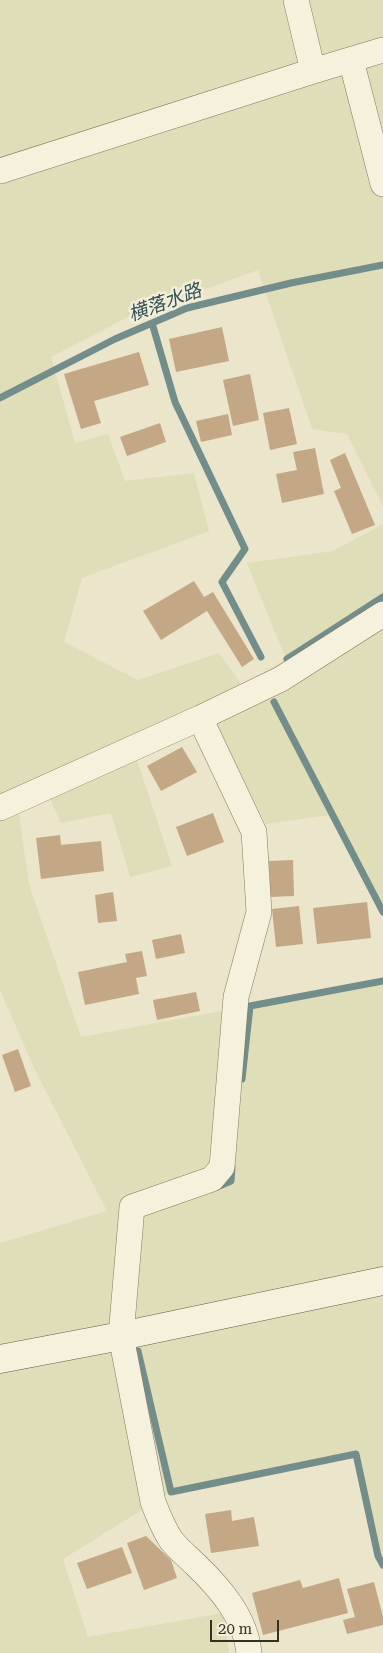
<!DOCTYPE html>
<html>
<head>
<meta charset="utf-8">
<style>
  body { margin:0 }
  #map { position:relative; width:383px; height:1653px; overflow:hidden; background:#eae5cb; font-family:"Roboto Serif",serif }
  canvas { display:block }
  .scale { position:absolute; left:210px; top:1620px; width:69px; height:22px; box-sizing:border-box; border:2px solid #382f22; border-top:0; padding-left:6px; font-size:15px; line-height:18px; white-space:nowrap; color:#382f22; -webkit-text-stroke:4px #f2eeda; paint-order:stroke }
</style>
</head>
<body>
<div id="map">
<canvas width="383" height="1653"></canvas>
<div class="scale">20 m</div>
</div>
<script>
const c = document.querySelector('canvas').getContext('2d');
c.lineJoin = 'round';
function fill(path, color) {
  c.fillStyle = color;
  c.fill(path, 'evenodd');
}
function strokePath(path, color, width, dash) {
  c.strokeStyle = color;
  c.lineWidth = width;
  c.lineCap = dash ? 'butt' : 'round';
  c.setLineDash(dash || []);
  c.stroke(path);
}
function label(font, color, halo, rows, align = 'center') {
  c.font = font + ' "Roboto Serif","Noto Sans JP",serif';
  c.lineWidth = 5;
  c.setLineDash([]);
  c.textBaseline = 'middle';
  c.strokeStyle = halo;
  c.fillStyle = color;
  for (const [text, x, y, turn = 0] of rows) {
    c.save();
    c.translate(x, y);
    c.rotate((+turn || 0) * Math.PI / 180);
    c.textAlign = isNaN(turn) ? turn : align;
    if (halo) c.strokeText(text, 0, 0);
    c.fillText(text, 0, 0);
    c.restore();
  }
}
const farmland = new Path2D(`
  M 0,0 L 383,0 L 383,507 L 347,434 L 312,429 L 258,270 L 128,317 L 51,357 L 75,443 L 108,434 L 125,481 L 194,473 L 209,531 L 82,578 L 64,642 L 138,680 L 219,653 L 242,685 L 286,659 L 247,563 L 333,551 L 383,524 L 383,912 L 331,815 L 266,824 L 203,703 L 129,736 L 172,866 L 130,877 L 111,813 L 61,823 L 40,776 L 15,787 L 29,884 L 81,1037 L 383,981 L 383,1565 L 378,1556 L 356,1454 L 171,1492 L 63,1559 L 88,1637 L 223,1613 L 229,1653 L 0,1653 L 0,1243 L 107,1211 L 35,1070 L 0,990 Z`);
const stream = new Path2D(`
  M 152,323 L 175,402 L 245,549 L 222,582 L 261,657
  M 0,398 L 115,339 L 187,308 L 291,283 L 383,265
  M 287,659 L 383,597
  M 274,702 L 383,912
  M 242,1079 L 250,1006 L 383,981
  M 217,1187 L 231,1181 L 232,1167
  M 138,1351 L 171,1492 L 356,1454 L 378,1556 L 383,1565`);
const building = new Path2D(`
  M 222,327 L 229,361 L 176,372 L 169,339 Z
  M 139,352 L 149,385 L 94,401 L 101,423 L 81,429 L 64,374 Z
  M 250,374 L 259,420 L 233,426 L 223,380 Z
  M 289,408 L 297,444 L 270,450 L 263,413 Z
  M 228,414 L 232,435 L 201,442 L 196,421 Z
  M 160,423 L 166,442 L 127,456 L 120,437 Z
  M 315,448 L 324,494 L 282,503 L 276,474 L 297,470 L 293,452 Z
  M 345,453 L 375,525 L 352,534 L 334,491 L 341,488 L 330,460 Z
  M 194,581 L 204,597 L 213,592 L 254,659 L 242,667 L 207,611 L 161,640 L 143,611 Z
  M 182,747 L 197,772 L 161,791 L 147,766 Z
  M 213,813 L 224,842 L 187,856 L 176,827 Z
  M 60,835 L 61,845 L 101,841 L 104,871 L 41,879 L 36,838 Z
  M 293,860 L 294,896 L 270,897 L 269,861 Z
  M 113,892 L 117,921 L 98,923 L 95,895 Z
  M 367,902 L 371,938 L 317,944 L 313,908 Z
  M 299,906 L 303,944 L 276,947 L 272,909 Z
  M 181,934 L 185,953 L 156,959 L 152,940 Z
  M 142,951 L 147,976 L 136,978 L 139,994 L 85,1005 L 78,972 L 127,962 L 125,954 Z
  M 196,992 L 200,1011 L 157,1020 L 153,1000 Z
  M 18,1049 L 31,1086 L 15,1092 L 2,1055 Z
  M 231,1510 L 232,1521 L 254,1517 L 259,1546 L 211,1553 L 205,1514 Z
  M 146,1536 L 171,1560 L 177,1578 L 144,1590 L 127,1543 Z
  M 122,1547 L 132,1573 L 87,1589 L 77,1563 Z
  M 339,1578 L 348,1613 L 263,1635 L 252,1593 L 300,1580 L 303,1588 Z
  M 374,1582 L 383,1617 L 383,1625 L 347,1634 L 343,1620 L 355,1617 L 347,1589 Z`);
const street = new Path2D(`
  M 296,0 L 313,71
  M 351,60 L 383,184
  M 0,171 L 313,71 L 383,50
  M 200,718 L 254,832 L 259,912 L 236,997 L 222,1167 L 212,1179 L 132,1207 L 121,1336 L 153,1502 C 158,1515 163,1528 171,1540 C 178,1549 188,1557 196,1565 C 220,1588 246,1618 249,1653
  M 0,808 L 200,718 L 281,679 L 383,614`);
const secondary = new Path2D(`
  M 0,1359 L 121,1336 L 383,1281`);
const waterNames = [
  ["横落水路",165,303,-20]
];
fill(farmland, '#dfdeb9');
strokePath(stream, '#728d8a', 7);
fill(building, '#c4a785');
strokePath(street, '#857961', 26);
strokePath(secondary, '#675a44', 29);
strokePath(street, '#f6f1dd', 25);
strokePath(secondary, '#f6f1dd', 28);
label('italic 19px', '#345355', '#f2eeda', waterNames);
</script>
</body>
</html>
